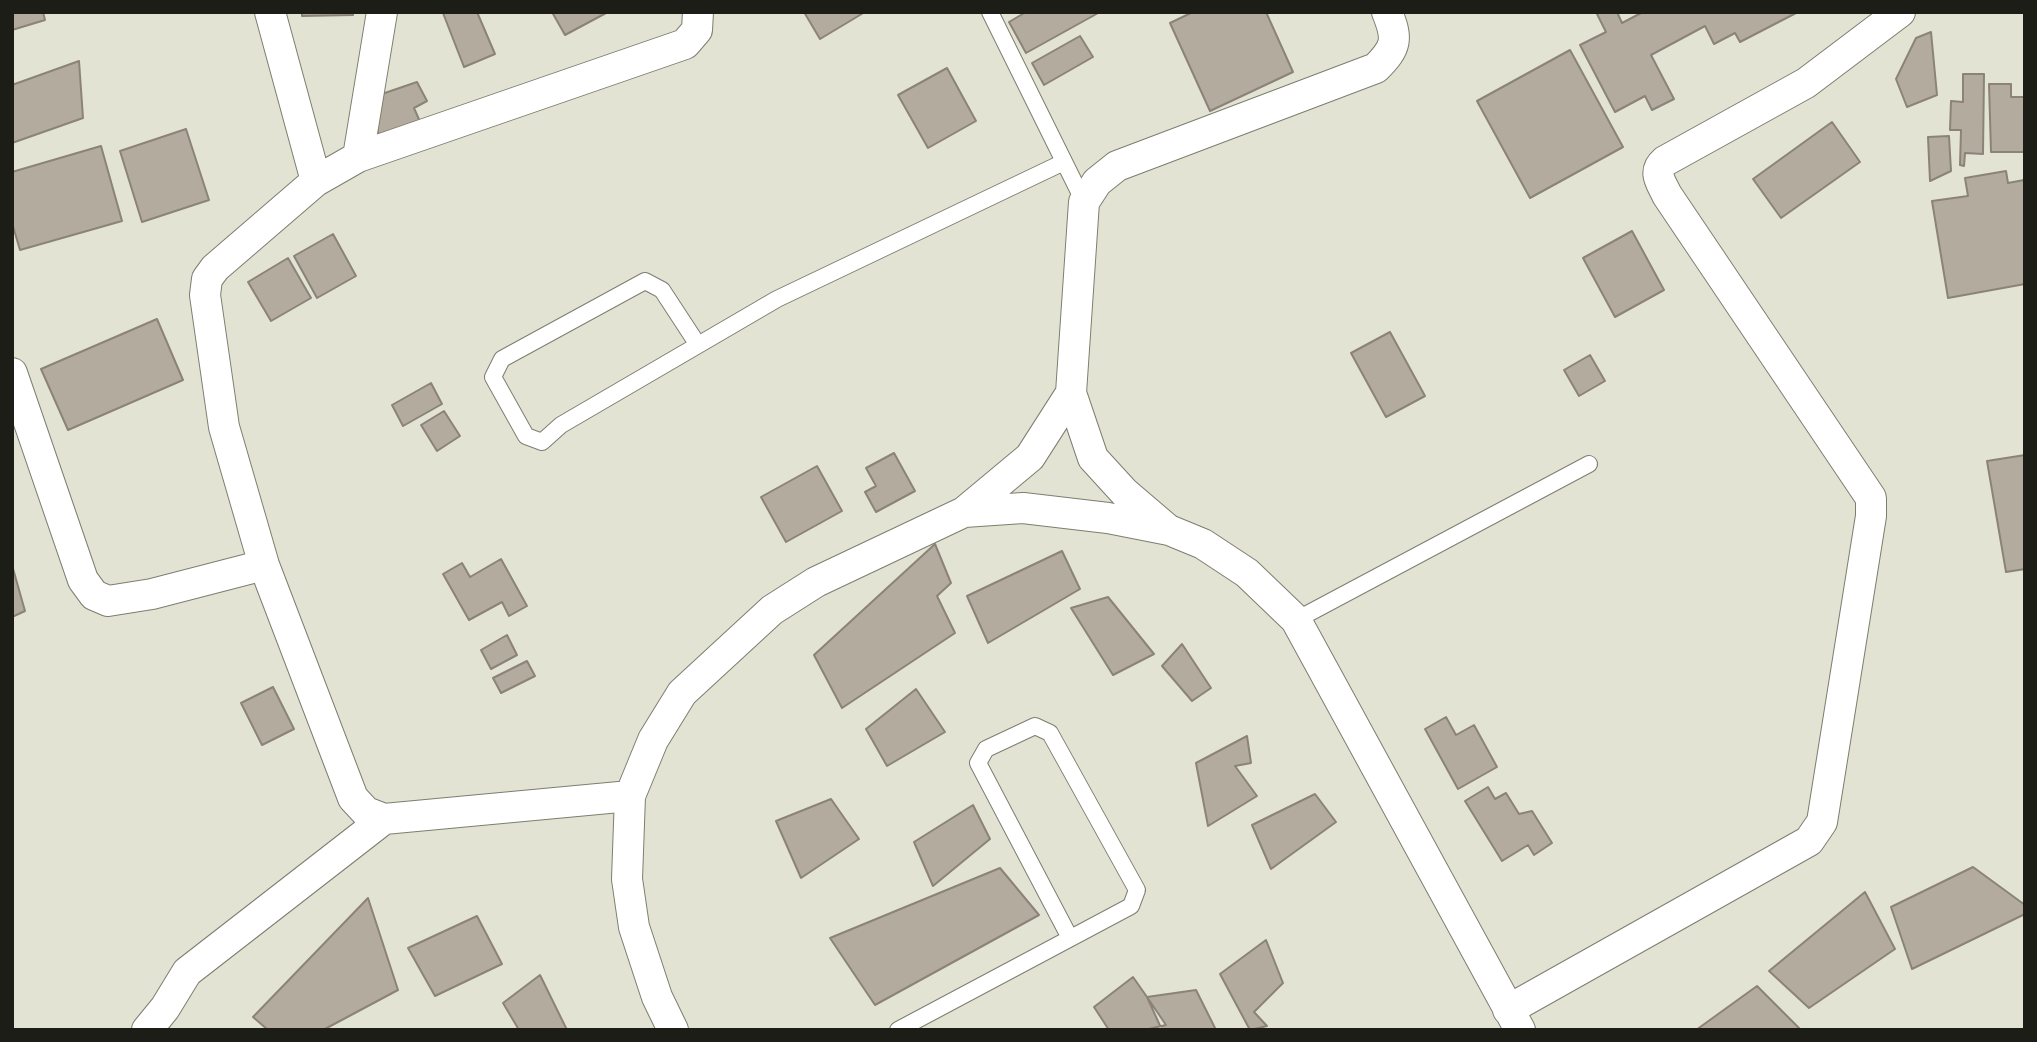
<!DOCTYPE html>
<html>
<head>
<meta charset="utf-8">
<style>
  body { margin:0 }
  #map { position:relative; width:2037px; height:1042px; overflow:hidden; background:#e3e3d4; font-family:"Open Sans",sans-serif }
  canvas { display:block }
  .frame { position:absolute; inset:0; border:14px solid #1d1d18; pointer-events:none }
</style>
</head>
<body>
<div id="map">
<canvas width="2037" height="1042"></canvas>
<div class="frame"></div>
</div>
<script>
const c = document.querySelector('canvas').getContext('2d');
c.lineJoin = 'round';
function fill(path, color) {
  c.fillStyle = color;
  c.fill(path, 'evenodd');
}
function strokePath(path, color, width, dash) {
  c.strokeStyle = color;
  c.lineWidth = width;
  c.lineCap = dash ? 'butt' : 'round';
  c.setLineDash(dash || []);
  c.stroke(path);
}
const building = new Path2D(`
  M 12,12 L 43,12 L 45,20 L 12,30 Z
  M 302,12 L 353,12 L 353,15 L 302,16 Z
  M 477,12 L 495,54 L 464,67 L 443,13 Z
  M 552,12 L 608,12 L 565,35 Z
  M 804,12 L 865,12 L 820,39 Z
  M 1026,12 L 1100,12 L 1026,53 L 1009,22 Z
  M 1193,12 L 1266,12 L 1293,72 L 1210,111 L 1170,23 Z
  M 1601,12 L 1617,12 L 1622,23 L 1643,12 L 1798,12 L 1740,42 L 1735,33 L 1714,44 L 1705,26 L 1651,55 L 1674,99 L 1652,110 L 1645,96 L 1615,112 L 1580,45 L 1606,32 L 1597,14 Z
  M 1931,32 L 1937,95 L 1907,107 L 1896,79 L 1916,38 Z
  M 1080,36 L 1093,57 L 1044,85 L 1032,63 Z
  M 1570,50 L 1623,147 L 1530,198 L 1477,101 Z
  M 79,61 L 83,118 L 12,143 L 12,85 Z
  M 947,68 L 976,121 L 928,148 L 898,95 Z
  M 1963,74 L 1984,74 L 1983,154 L 1965,153 L 1964,166 L 1960,165 L 1961,130 L 1950,130 L 1951,101 L 1963,102 Z
  M 417,82 L 427,101 L 414,108 L 424,131 L 380,147 L 373,97 Z
  M 1989,84 L 2011,84 L 2011,97 L 2025,97 L 2025,152 L 1991,152 Z
  M 1832,122 L 1860,162 L 1781,218 L 1753,179 Z
  M 186,129 L 209,200 L 142,222 L 120,151 Z
  M 1949,136 L 1951,171 L 1930,181 L 1928,137 Z
  M 101,146 L 122,221 L 20,250 L 12,223 L 12,172 Z
  M 2006,171 L 2008,183 L 2024,180 L 2025,186 L 2025,284 L 1948,298 L 1932,201 L 1968,196 L 1965,178 Z
  M 1632,231 L 1664,290 L 1615,317 L 1583,258 Z
  M 333,234 L 356,276 L 317,298 L 294,256 Z
  M 288,258 L 311,298 L 271,321 L 248,282 Z
  M 157,319 L 183,380 L 68,430 L 41,369 Z
  M 1390,332 L 1425,396 L 1386,417 L 1351,353 Z
  M 1590,355 L 1605,381 L 1579,396 L 1564,370 Z
  M 431,383 L 442,404 L 403,426 L 392,405 Z
  M 444,411 L 460,436 L 437,451 L 421,425 Z
  M 894,453 L 915,491 L 876,512 L 865,492 L 876,486 L 866,468 Z
  M 2025,455 L 2025,569 L 2006,572 L 1987,461 Z
  M 817,466 L 842,511 L 786,542 L 761,497 Z
  M 935,544 L 951,583 L 937,596 L 955,633 L 842,708 L 814,655 Z
  M 1062,551 L 1080,589 L 988,643 L 967,596 Z
  M 501,559 L 527,606 L 509,616 L 502,602 L 469,620 L 443,574 L 462,563 L 470,577 Z
  M 12,565 L 25,611 L 12,617 Z
  M 1108,597 L 1154,654 L 1113,675 L 1071,608 Z
  M 507,635 L 517,655 L 491,669 L 481,650 Z
  M 1182,644 L 1211,688 L 1192,701 L 1162,666 Z
  M 527,661 L 535,676 L 501,693 L 493,678 Z
  M 273,687 L 294,729 L 262,745 L 241,703 Z
  M 916,689 L 945,732 L 887,766 L 866,729 Z
  M 1446,717 L 1456,735 L 1474,725 L 1497,767 L 1458,789 L 1425,729 Z
  M 1247,736 L 1251,763 L 1235,766 L 1257,796 L 1208,826 L 1196,763 Z
  M 1488,787 L 1495,799 L 1506,793 L 1519,814 L 1532,811 L 1552,843 L 1534,855 L 1528,845 L 1502,861 L 1465,801 Z
  M 1315,794 L 1336,822 L 1271,869 L 1252,825 Z
  M 831,799 L 859,839 L 801,878 L 776,821 Z
  M 973,805 L 990,839 L 933,886 L 914,842 Z
  M 1973,867 L 2025,905 L 2025,914 L 1912,969 L 1891,907 Z
  M 1000,868 L 1039,915 L 875,1005 L 830,938 Z
  M 1865,892 L 1895,949 L 1809,1008 L 1769,971 Z
  M 368,898 L 398,990 L 323,1030 L 268,1030 L 253,1017 Z
  M 477,916 L 502,964 L 435,996 L 408,948 Z
  M 1266,940 L 1283,983 L 1254,1012 L 1267,1026 L 1250,1030 L 1220,974 Z
  M 540,975 L 567,1030 L 519,1030 L 503,1003 Z
  M 1133,977 L 1147,997 L 1166,1025 L 1144,1030 L 1109,1030 L 1094,1007 Z
  M 1757,986 L 1801,1030 L 1696,1030 Z
  M 1196,990 L 1216,1030 L 1162,1030 L 1147,997 Z`);
const service = new Path2D(`
  M 990,12 L 1084,202
  M 698,345 L 662,290 L 645,281 L 502,359 L 493,377 L 526,436 L 542,442 L 561,425 L 777,299 L 1064,162
  M 1296,620 L 1589,464
  M 898,1030 L 1131,906 L 1137,890 L 1050,733 L 1035,726 L 986,749 L 978,763 L 1070,938`);
const minor = new Path2D(`
  M 270,12 L 316,181 L 358,157 L 382,12
  M 358,157 L 685,44 L 697,30 L 698,12
  M 316,181 L 215,268 L 207,279 L 205,295 L 224,427 L 264,565 L 353,798 L 366,812 L 384,819 L 630,796
  M 12,373 L 83,580 L 94,595 L 108,601 L 152,594 L 264,565
  M 964,512 L 1030,457 L 1071,393
  M 1166,528 L 1125,493 L 1093,458 L 1071,393 L 1084,202 L 1097,182 L 1117,166 L 1376,68 C 1397,47 1398,39 1387,12
  M 1508,1010 L 1809,841 L 1822,822 L 1871,516 L 1871,498 L 1667,195 C 1661,182 1652,172 1665,161 L 1806,83 L 1900,12
  M 147,1030 L 165,1008 L 187,972 L 384,819
  M 673,1030 L 657,997 L 634,927 L 627,879 L 630,796 L 653,740 L 682,693 L 772,610 L 816,582 L 964,512 L 1023,508 L 1108,518 L 1169,530 L 1203,544 L 1247,573 L 1296,620 L 1520,1030`);
fill(building, '#b4ab9f');
strokePath(building, '#8b8377', 2);
strokePath(service, '#7d7e70', 18);
strokePath(minor, '#7d7e70', 32);
strokePath(service, '#fff', 16);
strokePath(minor, '#fff', 30);
</script>
</body>
</html>
